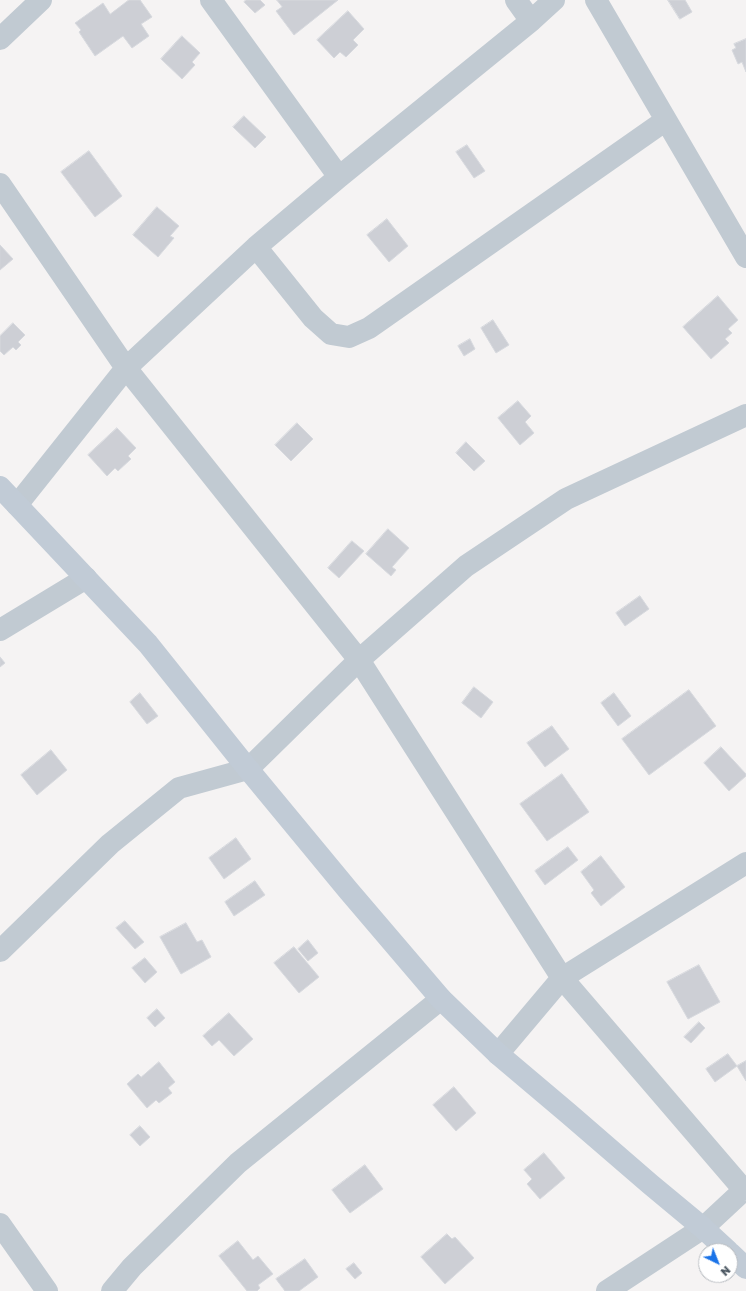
<!DOCTYPE html>
<html>
<head>
<meta charset="utf-8">
<style>
  body { margin:0 }
  #map { position:relative; width:746px; height:1291px; overflow:hidden; background:#f5f3f3; font-family:"Golos Text",sans-serif }
  canvas { display:block }
  .north { position:absolute; left:698px; top:1243px; width:40px; height:40px; box-sizing:border-box; background:#fff; border:1px solid #b7bbc0; border-radius:50%; rotate:137deg; font-size:11px; font-weight:700; line-height:16px; text-align:center; color:#4a5661 }
  .north::after { content:''; display:block; margin:auto; width:14px; height:18px; background:#1a73e8; clip-path:polygon(50% 0,100% 100%,50% 72%,0 100%) }
</style>
</head>
<body>
<div id="map">
<canvas width="746" height="1291"></canvas>
<div class="north">N</div>
</div>
<script>
const c = document.querySelector('canvas').getContext('2d');
c.lineJoin = 'round';
function fill(path, color) {
  c.fillStyle = color;
  c.fill(path, 'evenodd');
}
function strokePath(path, color, width, dash) {
  c.strokeStyle = color;
  c.lineWidth = width;
  c.lineCap = dash ? 'butt' : 'round';
  c.setLineDash(dash || []);
  c.stroke(path);
}
const building = new Path2D(`
  M 129,0 L 140,0 L 152,17 L 141,24 L 149,36 L 132,48 L 123,36 L 95,56 L 79,32 L 81,30 L 75,23 L 103,3 L 110,14 Z
  M 246,0 L 260,0 L 265,5 L 255,13 L 244,2 Z
  M 277,0 L 338,0 L 294,35 L 276,11 L 282,7 Z
  M 668,0 L 685,0 L 692,12 L 680,19 Z
  M 348,11 L 364,29 L 353,40 L 358,45 L 346,57 L 340,52 L 334,58 L 317,40 Z
  M 182,36 L 200,53 L 192,62 L 195,65 L 182,79 L 161,59 Z
  M 746,39 L 746,72 L 742,62 L 738,64 L 732,50 L 736,48 L 734,44 Z
  M 244,116 L 266,137 L 255,148 L 233,127 Z
  M 467,145 L 485,171 L 474,178 L 456,152 Z
  M 89,151 L 122,196 L 95,217 L 61,172 Z
  M 157,207 L 179,226 L 170,236 L 174,238 L 158,257 L 133,235 Z
  M 387,219 L 408,246 L 389,262 L 367,235 Z
  M 0,245 L 13,259 L 0,270 Z
  M 718,296 L 738,320 L 728,329 L 732,333 L 725,339 L 729,343 L 711,359 L 683,327 Z
  M 493,320 L 509,345 L 496,353 L 481,328 Z
  M 13,323 L 25,335 L 18,342 L 21,345 L 16,350 L 13,347 L 4,355 L 0,351 L 0,336 Z
  M 470,339 L 475,349 L 464,356 L 458,346 Z
  M 518,401 L 531,416 L 525,422 L 534,433 L 520,445 L 498,418 Z
  M 297,423 L 313,439 L 291,461 L 275,445 Z
  M 117,428 L 136,448 L 128,456 L 131,459 L 118,471 L 115,468 L 107,476 L 88,455 Z
  M 466,442 L 485,461 L 474,471 L 456,453 Z
  M 388,529 L 409,548 L 392,567 L 396,570 L 391,576 L 366,554 Z
  M 352,541 L 364,551 L 339,578 L 328,568 Z
  M 640,596 L 649,609 L 625,626 L 616,613 Z
  M 0,657 L 5,663 L 0,667 Z
  M 474,687 L 493,702 L 481,718 L 462,703 Z
  M 689,690 L 716,726 L 649,775 L 622,739 Z
  M 140,693 L 158,716 L 147,724 L 130,702 Z
  M 614,693 L 631,716 L 618,726 L 601,703 Z
  M 552,726 L 569,749 L 545,767 L 527,743 Z
  M 721,747 L 746,774 L 746,776 L 729,791 L 704,763 Z
  M 51,750 L 67,770 L 37,795 L 21,775 Z
  M 562,774 L 589,812 L 547,841 L 520,804 Z
  M 236,838 L 251,859 L 224,879 L 209,858 Z
  M 568,847 L 578,860 L 545,885 L 535,871 Z
  M 601,856 L 625,887 L 601,906 L 591,893 L 594,890 L 581,872 Z
  M 255,881 L 265,895 L 234,916 L 225,902 Z
  M 125,921 L 144,942 L 135,949 L 116,928 Z
  M 186,923 L 197,942 L 202,940 L 211,957 L 181,974 L 160,937 Z
  M 308,940 L 318,953 L 308,961 L 298,949 Z
  M 294,947 L 319,977 L 299,993 L 274,963 Z
  M 145,958 L 157,972 L 145,983 L 132,968 Z
  M 699,965 L 720,1002 L 688,1019 L 667,982 Z
  M 157,1009 L 165,1018 L 155,1027 L 147,1018 Z
  M 229,1013 L 253,1039 L 234,1056 L 219,1040 L 212,1046 L 203,1036 Z
  M 699,1022 L 705,1028 L 691,1043 L 684,1037 Z
  M 728,1054 L 737,1066 L 715,1082 L 706,1069 Z
  M 746,1061 L 746,1081 L 737,1066 Z
  M 159,1062 L 175,1082 L 168,1088 L 172,1093 L 159,1103 L 156,1100 L 147,1108 L 127,1084 L 138,1074 L 141,1077 Z
  M 454,1087 L 476,1113 L 456,1131 L 433,1105 Z
  M 140,1126 L 150,1137 L 140,1146 L 130,1135 Z
  M 544,1153 L 565,1178 L 540,1199 L 527,1184 L 532,1179 L 524,1170 Z
  M 365,1165 L 383,1189 L 350,1213 L 332,1190 Z
  M 447,1234 L 452,1239 L 455,1237 L 474,1258 L 445,1284 L 421,1257 Z
  M 238,1241 L 253,1260 L 258,1256 L 273,1274 L 258,1285 L 260,1288 L 257,1291 L 247,1291 L 219,1256 Z
  M 305,1259 L 318,1277 L 299,1291 L 285,1291 L 276,1279 Z
  M 354,1263 L 362,1273 L 355,1279 L 346,1269 Z`);
const street = new Path2D(`
  M 211,0 L 339,177
  M 516,0 L 531,21
  M 596,0 L 746,257
  M 0,39 L 41,0
  M 0,184 L 126,368 L 359,660 L 562,978 L 744,1190
  M 256,247 L 313,318 L 331,334 L 349,337 L 369,328 L 666,120
  M 17,505 L 126,368 L 256,247 L 339,177 L 531,21 L 554,0
  M 0,630 L 86,578
  M 0,951 L 110,844 L 179,788 L 248,769 L 359,660 L 466,566 L 566,499 L 746,415
  M 498,1054 L 562,978 L 746,863
  M 0,1224 L 47,1291
  M 112,1291 L 132,1267 L 238,1163 L 441,999
  M 607,1291 L 703,1228 L 746,1188`);
const secondary = new Path2D(`
  M 0,487 L 148,644 L 248,769 L 348,890 L 441,999 L 498,1054 L 569,1114 L 650,1184 L 703,1228 L 728,1251
  M 730,1253 L 746,1268`);
fill(building, '#cdcfd5');
strokePath(building, '#d7d9de', 1);
strokePath(street, '#c1cad2', 22);
strokePath(secondary, '#c1cbd6', 22);
</script>
</body>
</html>
